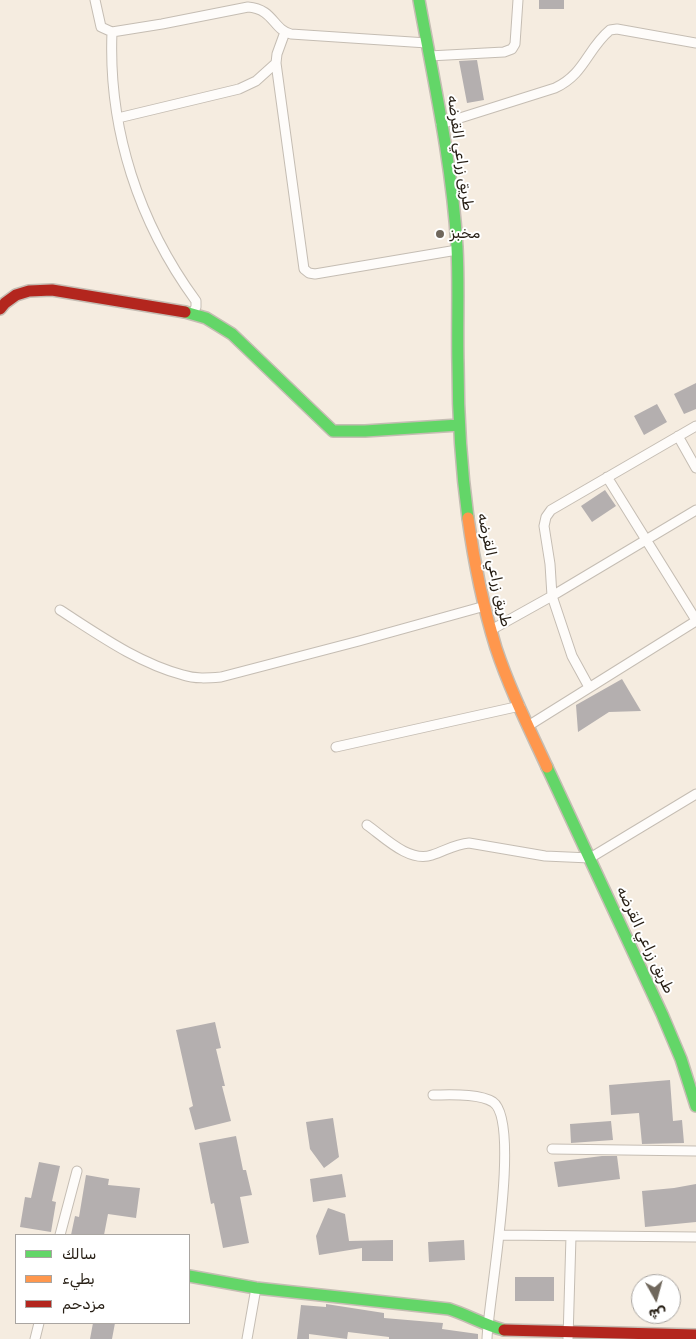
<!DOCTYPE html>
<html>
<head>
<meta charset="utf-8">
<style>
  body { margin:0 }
  #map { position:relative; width:696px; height:1339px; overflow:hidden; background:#f5ece0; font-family:Rubik,Vazirmatn,sans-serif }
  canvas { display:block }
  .legend { position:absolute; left:15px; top:1234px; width:175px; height:90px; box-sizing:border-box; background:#fff; border:1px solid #a9a5a1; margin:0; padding:6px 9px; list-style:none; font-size:15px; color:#271f15 }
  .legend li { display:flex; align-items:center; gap:10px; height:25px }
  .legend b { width:25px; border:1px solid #a9a5a1 }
  .north { position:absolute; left:631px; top:1274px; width:50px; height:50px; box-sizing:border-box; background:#fff; border:1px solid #a9a5a1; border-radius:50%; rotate:173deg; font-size:14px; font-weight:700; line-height:20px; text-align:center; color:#271f15 }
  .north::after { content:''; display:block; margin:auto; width:18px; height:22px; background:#6f675c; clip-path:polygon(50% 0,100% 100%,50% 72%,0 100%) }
</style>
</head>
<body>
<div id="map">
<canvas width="696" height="1339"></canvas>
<ul class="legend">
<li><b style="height:6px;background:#63d668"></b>سالك</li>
<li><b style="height:6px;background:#ff974d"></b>بطيء</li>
<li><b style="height:6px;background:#b3261e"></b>مزدحم</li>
</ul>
<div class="north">ش</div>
</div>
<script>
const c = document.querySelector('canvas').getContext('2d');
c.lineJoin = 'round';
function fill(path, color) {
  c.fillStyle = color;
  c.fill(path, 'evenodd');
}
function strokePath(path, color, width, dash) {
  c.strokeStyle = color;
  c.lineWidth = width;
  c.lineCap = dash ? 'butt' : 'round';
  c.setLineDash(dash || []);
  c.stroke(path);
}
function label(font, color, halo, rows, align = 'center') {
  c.font = font + ' Rubik,Vazirmatn,sans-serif';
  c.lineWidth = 4;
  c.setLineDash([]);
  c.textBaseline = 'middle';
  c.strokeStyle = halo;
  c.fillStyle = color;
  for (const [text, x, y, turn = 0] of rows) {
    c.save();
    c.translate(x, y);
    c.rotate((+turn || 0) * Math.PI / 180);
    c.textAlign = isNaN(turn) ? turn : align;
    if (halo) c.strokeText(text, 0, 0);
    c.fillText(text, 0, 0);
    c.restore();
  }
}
const building = new Path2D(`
  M 539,0 L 564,0 L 564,9 L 539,9 Z
  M 477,60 L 484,100 L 467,103 L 459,61 Z
  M 696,383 L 696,409 L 684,414 L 674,394 Z
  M 657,404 L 667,422 L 644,435 L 634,416 Z
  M 605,490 L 616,506 L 592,522 L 581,506 Z
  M 622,679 L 641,711 L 609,712 L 578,732 L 576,705 Z
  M 215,1022 L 221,1048 L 216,1049 L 225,1086 L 222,1086 L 231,1121 L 195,1130 L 189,1108 L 193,1106 L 176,1030 Z
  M 670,1080 L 673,1121 L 682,1120 L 684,1143 L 642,1144 L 639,1113 L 611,1115 L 609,1085 Z
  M 333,1118 L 339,1157 L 324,1168 L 310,1149 L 306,1122 Z
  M 611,1121 L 613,1140 L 571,1143 L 570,1124 Z
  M 236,1136 L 243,1170 L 246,1170 L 252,1195 L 240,1197 L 249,1243 L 223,1248 L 214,1203 L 211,1204 L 199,1143 Z
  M 602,1156 L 617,1156 L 620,1179 L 558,1187 L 554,1162 Z
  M 39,1162 L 60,1166 L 52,1201 L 56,1202 L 51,1232 L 20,1227 L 25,1197 L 31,1198 Z
  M 342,1174 L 346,1197 L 313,1202 L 310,1179 Z
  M 86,1175 L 109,1179 L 108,1185 L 140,1188 L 136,1218 L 108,1214 L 104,1235 L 71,1235 L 75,1216 L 79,1217 Z
  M 696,1184 L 696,1222 L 645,1227 L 642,1191 L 674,1188 Z
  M 328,1208 L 345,1214 L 349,1241 L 393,1240 L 393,1261 L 362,1261 L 362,1248 L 319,1255 L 316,1236 Z
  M 464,1240 L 465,1260 L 429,1262 L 428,1242 Z
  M 515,1277 L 554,1277 L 554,1301 L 515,1301 Z
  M 326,1304 L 384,1313 L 384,1318 L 443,1323 L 442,1329 L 478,1334 L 478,1339 L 389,1339 L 389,1337 L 348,1332 L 347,1339 L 309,1334 L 309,1339 L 297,1339 L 301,1305 L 326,1307 Z
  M 93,1323 L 115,1323 L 112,1339 L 90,1339 Z`);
const street = new Path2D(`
  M 95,0 L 101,27 L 112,32 L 162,24 L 248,7 C 274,9 273,30 291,34 L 427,43
  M 112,32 C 108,130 139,223 196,301 L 196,307 L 193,313
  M 285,32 L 277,54 L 276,63 L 304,269 L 309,273 L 315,274 L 457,250
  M 429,56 L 504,52 L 512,49 L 515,44 L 518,0
  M 118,118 L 239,89 L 256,81 L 276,63
  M 441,124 L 555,88 C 585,74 587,49 610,30 L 617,29 L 696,43
  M 678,436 L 696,468
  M 607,477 L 696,620
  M 60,610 C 99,635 138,663 183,675 C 195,679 208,678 221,677 L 359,641 L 485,606
  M 491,630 L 552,596 L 696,510
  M 589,687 L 572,656 L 552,596 L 550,564 L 544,526 L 546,517 L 551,510 L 696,426
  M 528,726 L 696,621
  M 336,747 L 520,706
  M 367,825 C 384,837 409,863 432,855 C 445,851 455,844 469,843 L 545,856 L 590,858 L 696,794
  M 433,1095 C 449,1095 479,1093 493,1102 C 522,1122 488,1301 487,1339
  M 552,1149 L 696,1151
  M 60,1235 L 77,1171
  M 499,1235 L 696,1237
  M 35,1339 L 39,1323
  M 247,1339 L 256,1288
  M 568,1339 L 571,1236`);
const fast = new Path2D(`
  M 419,0 C 434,82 452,163 457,247 C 459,286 457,325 458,364 C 458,416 461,467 468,518
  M 185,312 L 206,318 L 232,334 L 333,431 L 365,431 L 459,425
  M 547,767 L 662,1014 L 681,1059 L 696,1106
  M 189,1276 L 256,1288 L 449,1309 C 468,1315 484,1325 504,1330`);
const slow = new Path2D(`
  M 468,518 C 474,562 483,606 496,648 C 510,690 529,728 547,767`);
const jam = new Path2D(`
  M 0,309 L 5,303 L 16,295 L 29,291 L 52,290 L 185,312
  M 504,1330 L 696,1335`);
const markers = [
  [440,234,5,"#6f675c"]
];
const streetNames = [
  ["طريق زراعي القرضه",460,153,82],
  ["طريق زراعي القرضه",494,570,78],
  ["طريق زراعي القرضه",645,940,65]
];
const poiNames = [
  ["مخبز",450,234]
];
fill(building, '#b4afaf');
strokePath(street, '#c5bdb3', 11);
strokePath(fast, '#c5bdb3', 14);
strokePath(slow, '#c5bdb3', 14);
strokePath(jam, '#c5bdb3', 14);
strokePath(street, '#fefcfa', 9);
strokePath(fast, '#63d668', 11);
strokePath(slow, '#ff974d', 11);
strokePath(jam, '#b3261e', 11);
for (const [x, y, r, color] of markers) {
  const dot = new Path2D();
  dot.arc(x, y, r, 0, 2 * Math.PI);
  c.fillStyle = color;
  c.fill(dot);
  strokePath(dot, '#fff', 2);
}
label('15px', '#271f15', '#fff', streetNames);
label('15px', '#271f15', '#fff', poiNames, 'left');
</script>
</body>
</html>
